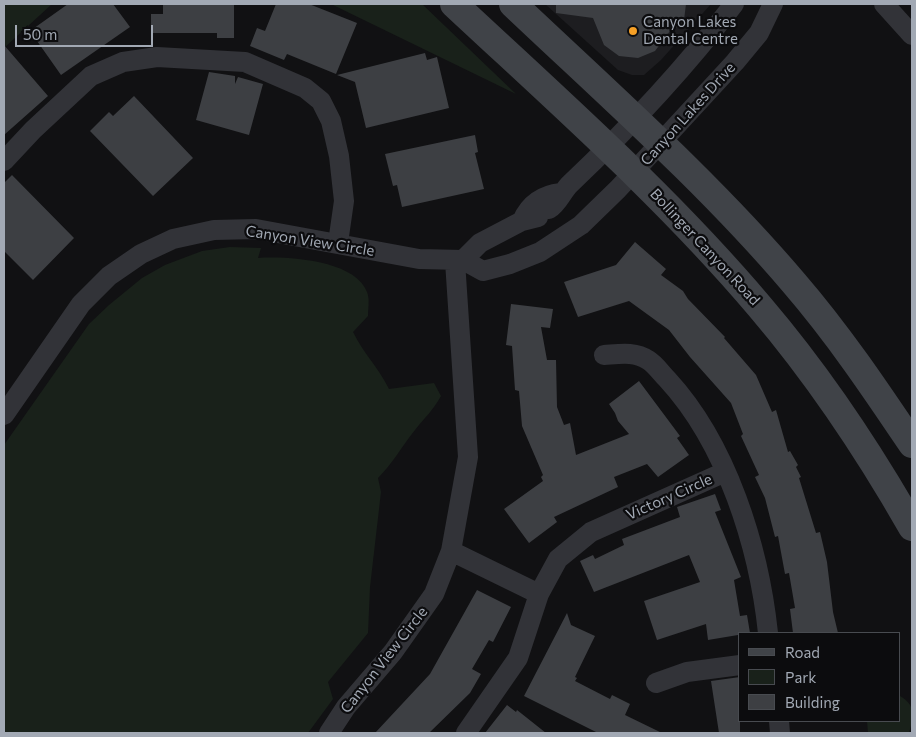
<!DOCTYPE html>
<html>
<head>
<meta charset="utf-8">
<style>
  body { margin:0 }
  #map { position:relative; width:916px; height:737px; overflow:hidden; background:#111113; font-family:Commissioner,sans-serif }
  canvas { display:block }
  .frame { position:absolute; inset:0; border:5px solid #a2a9b4; pointer-events:none }
  .legend { position:absolute; left:738px; top:632px; width:162px; height:90px; box-sizing:border-box; background:#0c0c0e; border:1px solid #484b50; margin:0; padding:6px 9px; list-style:none; font-size:15px; color:#a2a9b4 }
  .legend li { display:flex; align-items:center; gap:10px; height:25px }
  .legend b { width:25px; border:1px solid #484b50 }
  .scale { position:absolute; left:15px; top:25px; width:138px; height:22px; box-sizing:border-box; border:2px solid #a2a9b4; border-top:0; padding-left:6px; font-size:15px; line-height:18px; white-space:nowrap; color:#a2a9b4; -webkit-text-stroke:4px #0c0c0e; paint-order:stroke }
</style>
</head>
<body>
<div id="map">
<canvas width="916" height="737"></canvas>
<div class="frame"></div>
<ul class="legend">
<li><b style="height:6px;background:#404348"></b>Road</li>
<li><b style="height:14px;background:#19211a"></b>Park</li>
<li><b style="height:14px;background:#3d3f43"></b>Building</li>
</ul>
<div class="scale">50 m</div>
</div>
<script>
const c = document.querySelector('canvas').getContext('2d');
c.lineJoin = 'round';
function fill(path, color) {
  c.fillStyle = color;
  c.fill(path, 'evenodd');
}
function strokePath(path, color, width, dash) {
  c.strokeStyle = color;
  c.lineWidth = width;
  c.lineCap = dash ? 'butt' : 'round';
  c.setLineDash(dash || []);
  c.stroke(path);
}
function label(font, color, halo, rows, align = 'center') {
  c.font = font + ' Commissioner,sans-serif';
  c.lineWidth = 4.5;
  c.setLineDash([]);
  c.textBaseline = 'middle';
  c.strokeStyle = halo;
  c.fillStyle = color;
  for (const [text, x, y, turn = 0] of rows) {
    c.save();
    c.translate(x, y);
    c.rotate((+turn || 0) * Math.PI / 180);
    c.textAlign = isNaN(turn) ? turn : align;
    if (halo) c.strokeText(text, 0, 0);
    c.fillText(text, 0, 0);
    c.restore();
  }
}
const built = new Path2D(`
  M 545,4 L 711,4 L 661,60 L 644,75 L 632,75 L 618,70 Z`);
const green = new Path2D(`
  M 4,4 L 52,4 L 4,48 Z
  M 331,4 L 422,4 L 516,94 Z
  M 230,247 L 261,248 L 258,258 C 287,256 355,260 367,292 C 370,299 368,309 368,316 L 353,332 C 363,353 379,368 389,389 L 434,383 L 441,396 C 432,412 425,417 415,430 C 402,446 393,463 378,478 L 381,492 L 370,587 L 368,633 L 328,682 L 333,699 L 308,733 L 4,733 L 4,445 L 89,324 L 109,305 L 142,278 L 165,265 L 202,251 Z
  M 900,696 C 916,705 914,717 909,733 L 868,733 L 867,721 L 900,721 Z`);
const building = new Path2D(`
  M 68,4 L 113,4 L 130,27 L 61,75 L 30,31 Z
  M 163,4 L 234,4 L 234,38 L 217,38 L 217,33 L 151,33 L 151,14 L 163,14 Z
  M 276,4 L 309,4 L 357,23 L 336,74 L 287,54 L 284,60 L 250,46 L 257,28 L 265,31 Z
  M 556,4 L 686,4 L 683,28 L 673,27 L 655,51 L 638,58 L 619,56 L 604,45 L 593,18 L 556,13 Z
  M 4,45 L 48,96 L 4,135 Z
  M 425,53 L 427,60 L 437,57 L 449,108 L 366,128 L 355,82 L 337,75 Z
  M 209,72 L 235,76 L 235,84 L 238,77 L 263,84 L 249,135 L 196,120 Z
  M 134,96 L 193,158 L 153,196 L 90,131 L 109,112 L 113,116 Z
  M 475,135 L 478,152 L 475,153 L 484,189 L 402,207 L 397,185 L 393,186 L 385,154 Z
  M 12,175 L 74,238 L 33,280 L 4,251 L 4,183 Z
  M 635,242 L 666,269 L 661,275 L 683,291 L 688,299 L 725,337 L 724,338 L 756,375 L 772,412 L 776,410 L 788,452 L 790,451 L 798,465 L 796,467 L 801,477 L 799,478 L 816,533 L 820,532 L 827,562 L 833,612 L 838,633 L 793,633 L 790,609 L 795,608 L 789,573 L 785,574 L 778,536 L 775,537 L 765,498 L 755,477 L 759,475 L 741,436 L 743,434 L 731,403 L 690,357 L 669,330 L 629,301 L 578,317 L 564,282 L 616,265 Z
  M 511,304 L 553,309 L 550,328 L 541,327 L 547,360 L 556,360 L 557,407 L 564,425 L 570,423 L 576,455 L 629,434 L 618,421 L 615,413 L 609,404 L 639,381 L 680,436 L 677,438 L 689,455 L 658,477 L 647,464 L 614,477 L 618,487 L 554,517 L 557,522 L 529,543 L 504,509 L 543,481 L 541,477 L 543,475 L 522,426 L 519,391 L 515,390 L 512,346 L 506,345 Z
  M 715,494 L 721,510 L 715,512 L 741,577 L 734,580 L 740,616 L 747,615 L 750,633 L 708,640 L 706,624 L 657,640 L 644,601 L 700,582 L 689,555 L 594,592 L 580,561 L 593,555 L 595,559 L 624,545 L 622,539 L 680,517 L 677,507 Z
  M 477,590 L 511,607 L 493,642 L 489,640 L 472,669 L 481,674 L 470,693 L 429,733 L 375,733 L 430,674 Z
  M 567,613 L 571,625 L 595,636 L 575,677 L 577,678 L 575,681 L 610,699 L 612,695 L 630,704 L 625,715 L 662,733 L 598,733 L 524,696 Z
  M 740,677 L 740,733 L 719,733 L 711,681 Z
  M 507,705 L 516,712 L 517,710 L 546,733 L 485,733 Z`);
const street = new Path2D(`
  M 884,4 L 912,35
  M 4,161 L 33,130 L 91,76 L 123,62 L 157,57 L 245,62 L 305,88 L 321,101 L 331,121 L 339,156 L 344,201 L 338,243
  M 549,209 C 559,203 562,191 571,183 C 629,128 685,68 734,4
  M 522,221 C 530,203 542,195 561,193
  M 463,260 L 480,243 L 522,221 L 538,217
  M 604,355 C 619,354 635,351 648,360 C 655,364 661,373 667,379 C 727,444 759,547 768,633
  M 4,415 L 81,304 L 109,276 L 141,254 L 173,239 L 214,230 L 256,229 L 419,259 L 463,260 L 483,271 L 510,264 L 540,252 L 581,225 L 618,189 L 735,62 L 759,33 L 773,4
  M 451,551 L 539,594
  M 656,683 L 687,672 L 740,665
  M 779,721 L 780,733
  M 329,733 L 346,707 L 393,652 L 434,594 L 451,551 L 468,457 L 455,261
  M 466,733 L 518,658 L 539,594 L 558,559 L 591,532 L 725,472`);
const secondary = new Path2D(`
  M 454,4 C 559,102 667,197 760,307 C 818,375 868,450 912,527
  M 513,4 C 608,94 709,183 794,283 C 838,334 875,389 912,444`);
const markers = [
  [633,31,5,"#f6a026"]
];
const poiNames = [
  ["Canyon Lakes",643,22],
  ["Dental Centre",643,39]
];
const streetNames = [
  ["Canyon Lakes Drive",688,114,-48],
  ["Canyon View Circle",310,241,9],
  ["Bollinger Canyon Road",705,247,47],
  ["Victory Circle",669,497,-24],
  ["Canyon View Circle",384,660,-52]
];
fill(built, '#1d1d20');
fill(green, '#19211a');
fill(building, '#3d3f43');
strokePath(street, '#323338', 20);
strokePath(secondary, '#404348', 28);
for (const [x, y, r, color] of markers) {
  const dot = new Path2D();
  dot.arc(x, y, r, 0, 2 * Math.PI);
  c.fillStyle = color;
  c.fill(dot);
  strokePath(dot, '#0c0c0e', 2);
}
label('15px', '#a2a9b4', '#0c0c0e', poiNames, 'left');
label('15px', '#a2a9b4', '#0c0c0e', streetNames);
</script>
</body>
</html>
